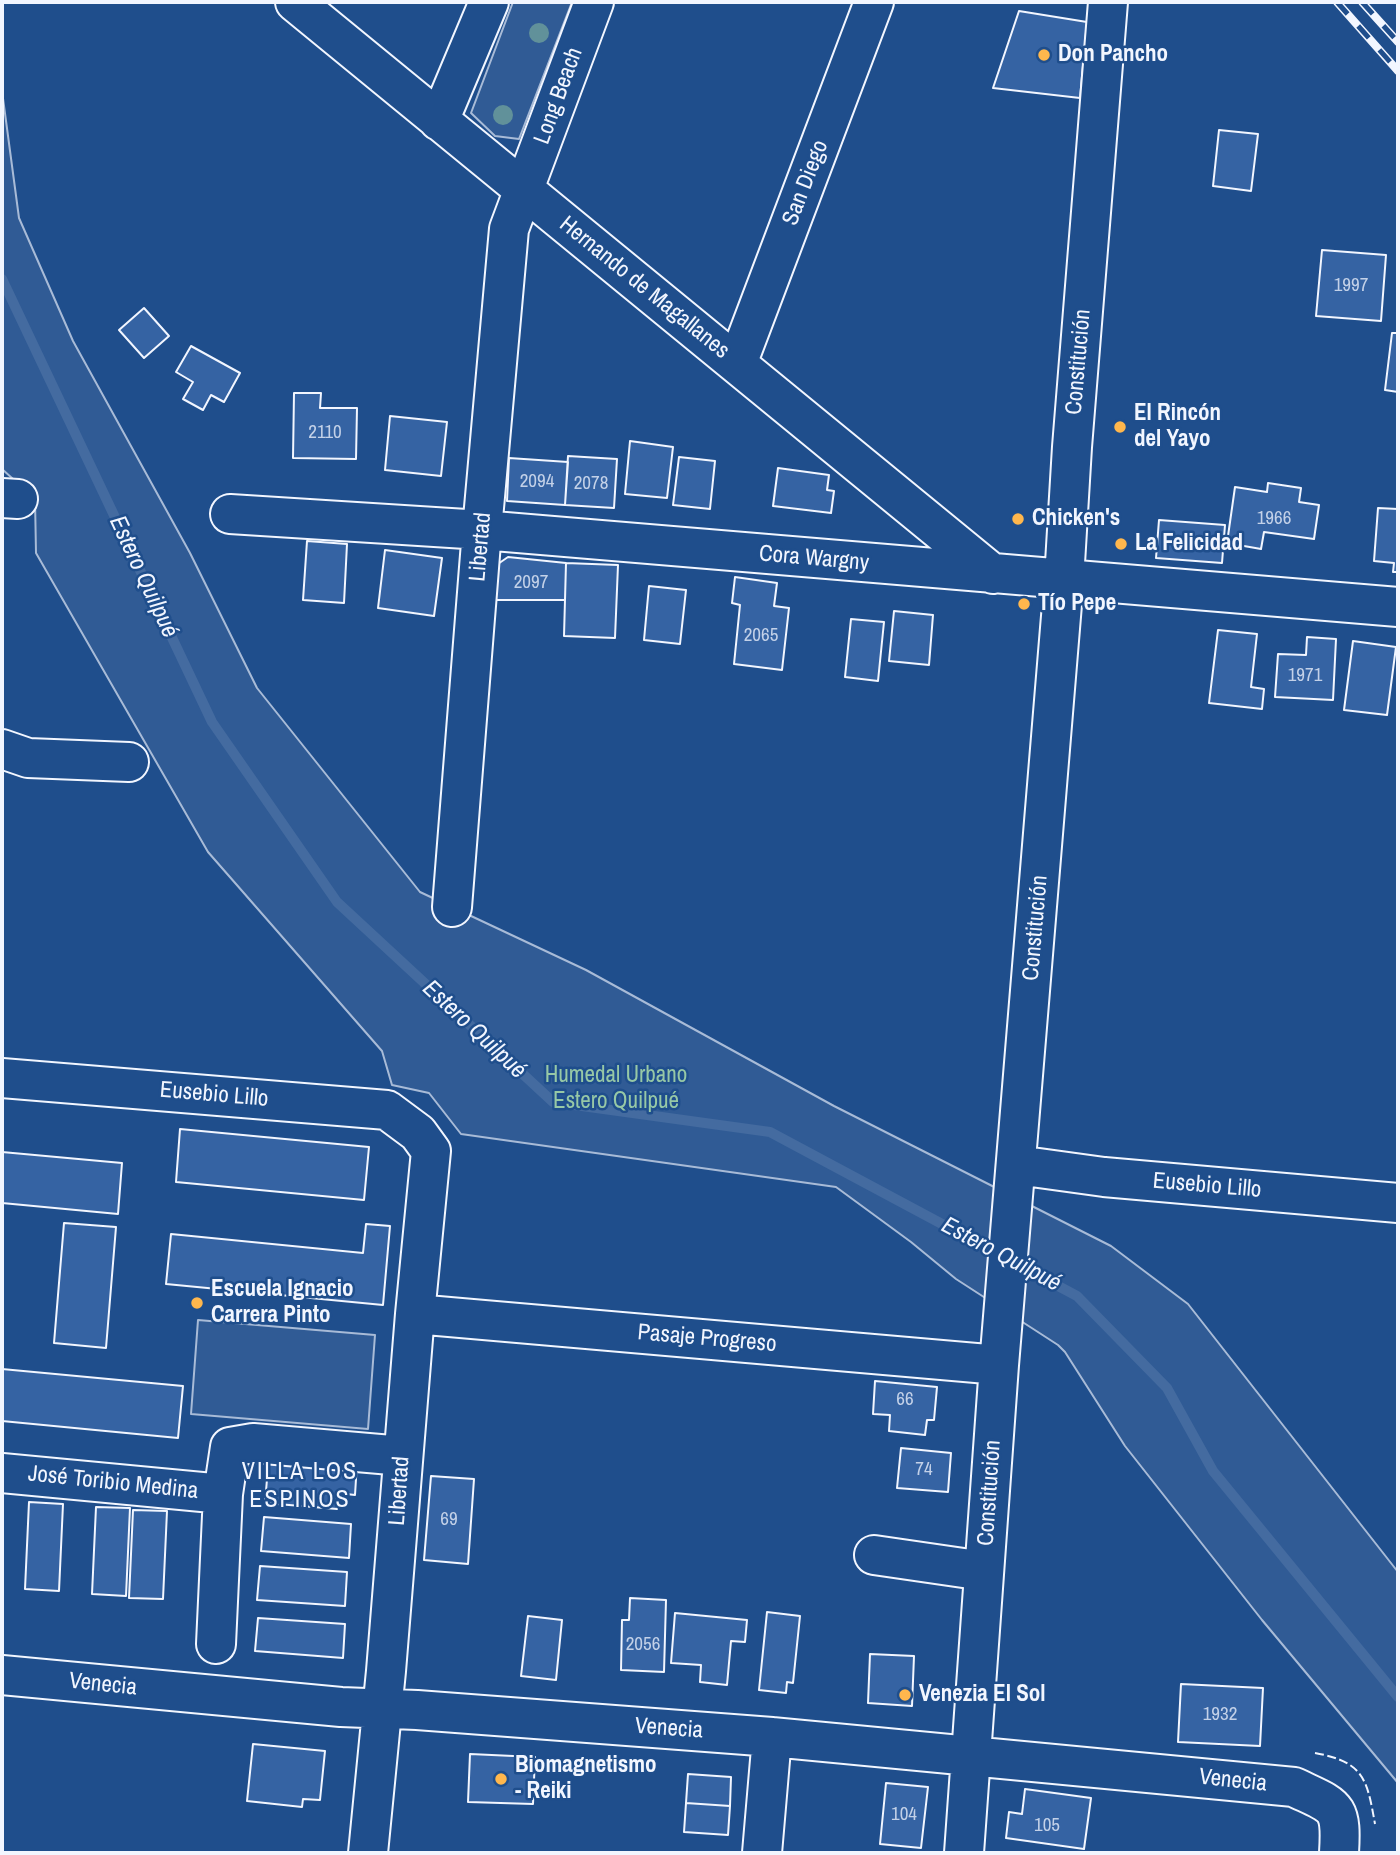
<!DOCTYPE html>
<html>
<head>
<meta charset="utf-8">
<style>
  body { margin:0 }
  #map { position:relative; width:1400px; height:1855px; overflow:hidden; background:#1f4e8c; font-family:"Archivo Narrow",sans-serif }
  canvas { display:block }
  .frame { position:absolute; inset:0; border:4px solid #f2f6ff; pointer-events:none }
</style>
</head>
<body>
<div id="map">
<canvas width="1400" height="1855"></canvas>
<div class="frame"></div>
</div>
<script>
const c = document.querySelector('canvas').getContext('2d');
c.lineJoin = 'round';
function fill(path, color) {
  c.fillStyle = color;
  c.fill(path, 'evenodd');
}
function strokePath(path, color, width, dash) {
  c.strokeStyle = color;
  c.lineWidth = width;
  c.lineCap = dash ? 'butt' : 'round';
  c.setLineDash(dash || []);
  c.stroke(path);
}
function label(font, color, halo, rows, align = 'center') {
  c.font = font + ' "Archivo Narrow",sans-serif';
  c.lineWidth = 5;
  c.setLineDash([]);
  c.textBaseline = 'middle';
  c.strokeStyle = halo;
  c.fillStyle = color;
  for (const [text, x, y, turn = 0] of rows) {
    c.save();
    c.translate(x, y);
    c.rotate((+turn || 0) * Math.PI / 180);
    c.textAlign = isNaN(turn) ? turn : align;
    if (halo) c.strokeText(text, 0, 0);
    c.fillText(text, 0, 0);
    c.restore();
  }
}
const built = new Path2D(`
  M 513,2 L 572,2 L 519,139 L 495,136 L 471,113 Z
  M 2,91 L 19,218 L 73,341 L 190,553 L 257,688 L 420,892 L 586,970 L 834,1106 L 1111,1246 L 1188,1304 L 1398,1572 L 1398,1783 L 1262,1620 L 1125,1446 L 1065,1352 L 1058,1345 L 956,1279 L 911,1242 L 836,1187 L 461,1134 L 429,1093 L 392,1085 L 382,1051 L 208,852 L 36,553 L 35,499 L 2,469 Z
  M 198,1320 L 375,1335 L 368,1429 L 191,1414 Z`);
const stream = new Path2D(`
  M 2,279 L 212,722 L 337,902 L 553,1102 L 770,1132 L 1000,1255
  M 1015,1263 L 1077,1296 L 1167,1388 L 1213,1471 L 1398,1697`);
const building = new Path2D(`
  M 1019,11 L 1087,22 L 1080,98 L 993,88 Z
  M 1219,130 L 1258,134 L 1251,191 L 1213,186 Z
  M 1322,250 L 1386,255 L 1381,321 L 1316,316 Z
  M 144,308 L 169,336 L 144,358 L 119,330 Z
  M 1392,333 L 1398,333 L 1398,392 L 1385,390 Z
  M 191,346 L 240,373 L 224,402 L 211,395 L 203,410 L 183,399 L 193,382 L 176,372 Z
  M 294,393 L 321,393 L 320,408 L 357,408 L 356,459 L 293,458 Z
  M 390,416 L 447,422 L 441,476 L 385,470 Z
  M 630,441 L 673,447 L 667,498 L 625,494 Z
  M 568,456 L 617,459 L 614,508 L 565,505 Z
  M 679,457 L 715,461 L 710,509 L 673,505 Z
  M 509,458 L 568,462 L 565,505 L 507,501 Z
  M 778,468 L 829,475 L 827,490 L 834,491 L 831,513 L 773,506 Z
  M 1268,483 L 1301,488 L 1299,502 L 1319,505 L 1314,539 L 1264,532 L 1261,549 L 1227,543 L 1235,487 L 1267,492 Z
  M 1378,508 L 1398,509 L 1398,572 L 1393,572 L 1394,563 L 1374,561 Z
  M 1159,520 L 1225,525 L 1222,563 L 1156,558 Z
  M 307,541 L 347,544 L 344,603 L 303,600 Z
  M 385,550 L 442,558 L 434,616 L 378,608 Z
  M 508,557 L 566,563 L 565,600 L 496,600 L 495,566 Z
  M 566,563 L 618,565 L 615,638 L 564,636 Z
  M 735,577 L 777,583 L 774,606 L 789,608 L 782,670 L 734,664 L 740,605 L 732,603 Z
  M 649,586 L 686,590 L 680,644 L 644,640 Z
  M 894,611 L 933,615 L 929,665 L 889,661 Z
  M 851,619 L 884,622 L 878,681 L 845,677 Z
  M 1218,630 L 1257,634 L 1251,687 L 1264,689 L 1262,709 L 1209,703 Z
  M 1307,637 L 1336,639 L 1333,700 L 1275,697 L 1278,654 L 1306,655 Z
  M 1353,641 L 1396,647 L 1387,715 L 1344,710 Z
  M 180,1129 L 369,1147 L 364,1200 L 176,1182 Z
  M 2,1152 L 122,1163 L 118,1214 L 2,1203 Z
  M 64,1223 L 116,1227 L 106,1348 L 54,1343 Z
  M 366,1224 L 390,1226 L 383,1305 L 166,1284 L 171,1234 L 363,1253 Z
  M 2,1369 L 183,1386 L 178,1438 L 2,1421 Z
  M 875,1381 L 937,1387 L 934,1420 L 927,1420 L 925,1435 L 889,1431 L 890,1415 L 873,1414 Z
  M 901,1448 L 951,1453 L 948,1492 L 897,1488 Z
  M 269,1455 L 357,1463 L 355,1495 L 338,1493 L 337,1509 L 265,1503 Z
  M 431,1476 L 474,1479 L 468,1564 L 424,1560 Z
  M 29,1502 L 63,1504 L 59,1591 L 25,1589 Z
  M 96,1507 L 130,1508 L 126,1596 L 92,1594 Z
  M 133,1510 L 167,1511 L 163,1599 L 129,1598 Z
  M 264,1517 L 351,1524 L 349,1558 L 261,1551 Z
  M 260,1566 L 347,1572 L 345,1606 L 257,1600 Z
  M 630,1598 L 666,1600 L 664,1672 L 621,1670 L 622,1620 L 629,1620 Z
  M 767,1612 L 800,1616 L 793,1683 L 787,1682 L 786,1693 L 759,1690 Z
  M 675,1613 L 747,1620 L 745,1642 L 731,1641 L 727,1685 L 700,1682 L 701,1665 L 671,1663 Z
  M 528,1616 L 562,1620 L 556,1680 L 521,1676 Z
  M 258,1618 L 345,1624 L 343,1658 L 255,1651 Z
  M 870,1654 L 914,1656 L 912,1706 L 868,1703 Z
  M 1181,1684 L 1263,1688 L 1260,1746 L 1178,1742 Z
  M 253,1744 L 325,1751 L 320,1800 L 303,1799 L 302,1807 L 247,1801 Z
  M 470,1754 L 535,1757 L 533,1804 L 468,1802 Z
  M 688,1774 L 731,1777 L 730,1806 L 686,1803 Z
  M 886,1783 L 928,1787 L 921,1848 L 880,1844 Z
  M 1025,1789 L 1091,1798 L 1084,1849 L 1006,1838 L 1009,1812 L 1022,1814 Z
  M 686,1803 L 730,1806 L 728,1835 L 684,1832 Z`);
const minor = new Path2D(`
  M 295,2 L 993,574
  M 439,121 L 489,2
  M 737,364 L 874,2
  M 2,498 L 18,499
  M 230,514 L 482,530 L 1398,607
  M 2,749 L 28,758 L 129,762
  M 452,907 L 482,530 L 509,229 L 594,2
  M 2,1078 L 387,1110 L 418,1133 L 431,1151 L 415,1314 L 386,1671 L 368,1853
  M 1017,1165 L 1104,1177 L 1398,1203
  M 415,1314 L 999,1365
  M 2,1473 L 223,1494 L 230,1447 L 253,1443 L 403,1456
  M 874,1555 L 984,1571
  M 216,1644 L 223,1494
  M 2,1675 L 341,1707 L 417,1710 L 772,1737 L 1294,1787 C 1336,1807 1342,1804 1339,1853
  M 762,1853 L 772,1737
  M 964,1853 L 999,1365 L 1064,580 L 1072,447 L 1108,2`);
const rail = new Path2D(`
  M 1337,2 L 1398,71
  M 1362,2 L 1398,42`);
const fence = new Path2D(`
  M 1315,1753 C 1364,1762 1367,1779 1375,1824`);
const trees = [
  [539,33],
  [503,115]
];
const markers = [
  [1044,55,7,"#ffb74d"],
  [1120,427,7,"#ffb74d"],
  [1018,519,7,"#ffb74d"],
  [1121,544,7,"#ffb74d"],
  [1024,604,7,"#ffb74d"],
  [197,1303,7,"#ffb74d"],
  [905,1695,7,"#ffb74d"],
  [501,1779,7,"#ffb74d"]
];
const numberNames = [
  ["1997",1351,286],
  ["2110",325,433],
  ["2094",537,482],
  ["2078",591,484],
  ["1966",1274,519],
  ["2097",531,583],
  ["2065",761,636],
  ["1971",1305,676],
  ["66",905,1400],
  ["74",924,1470],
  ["69",449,1520],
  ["2056",643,1645],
  ["1932",1220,1715],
  ["104",904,1815],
  ["105",1047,1826]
];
const poiNames = [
  ["Don Pancho",1058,55],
  ["El Rincón",1134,414],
  ["del Yayo",1134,440],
  ["Chicken's",1032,519],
  ["La Felicidad",1135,544],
  ["Tío Pepe",1038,604],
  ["Escuela Ignacio",211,1290],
  ["Carrera Pinto",211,1316],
  ["Venezia El Sol",919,1695],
  ["Biomagnetismo",515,1766],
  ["- Reiki",515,1792]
];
const streetNames = [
  ["Long Beach",559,96,-70],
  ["San Diego",806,183,-69],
  ["Hernando de Magallanes",644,288,39],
  ["Constitución",1079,362,-85],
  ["Libertad",481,547,-85],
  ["Cora Wargny",814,559,5],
  ["Constitución",1036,928,-85],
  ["Eusebio Lillo",214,1095,5],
  ["Eusebio Lillo",1207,1186,5],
  ["Pasaje Progreso",707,1339,5],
  ["José Toribio Medina",113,1483,6],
  ["Libertad",400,1491,-86],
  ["Constitución",990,1493,-86],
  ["Venecia",103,1685,6],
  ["Venecia",669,1729,4],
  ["Venecia",1233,1781,6]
];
const parkNames = [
  ["Humedal Urbano",616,1076],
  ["Estero Quilpué",616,1102]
];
const waterNames = [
  ["Estero Quilpué",143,577,65],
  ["Estero Quilpué",474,1030,43],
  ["Estero Quilpué",1001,1255,28]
];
const neighbourhoodNames = [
  ["VILLA LOS",300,1473],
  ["ESPINOS",300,1501]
];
fill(built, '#305b95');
strokePath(built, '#a8bbd7', 2);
strokePath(stream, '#446ba0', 10);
fill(building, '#3563a3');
strokePath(building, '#f2f6ff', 2);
strokePath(minor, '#f2f6ff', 42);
strokePath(minor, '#1f4e8c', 38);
strokePath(rail, '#f2f6ff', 8);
strokePath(rail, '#1f4e8c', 5, [16]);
strokePath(fence, '#f2f6ff', 2, [9, 3.5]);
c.fillStyle = '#61919a';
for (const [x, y] of trees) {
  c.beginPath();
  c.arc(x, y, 10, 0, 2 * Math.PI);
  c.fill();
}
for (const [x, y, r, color] of markers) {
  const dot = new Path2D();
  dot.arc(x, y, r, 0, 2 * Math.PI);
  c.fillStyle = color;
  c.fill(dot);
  strokePath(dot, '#1f4e8c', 2.5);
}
label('19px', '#c3d1e8', null, numberNames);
label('bold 23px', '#f2f6ff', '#1f4e8c', poiNames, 'left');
label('23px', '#f2f6ff', '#1f4e8c', streetNames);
label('23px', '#97c8a6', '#1f4e8c', parkNames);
label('italic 24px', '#f2f6ff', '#1f4e8c', waterNames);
c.letterSpacing = '2px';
label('24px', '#f2f6ff', '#1f4e8c', neighbourhoodNames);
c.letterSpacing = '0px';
</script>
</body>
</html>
